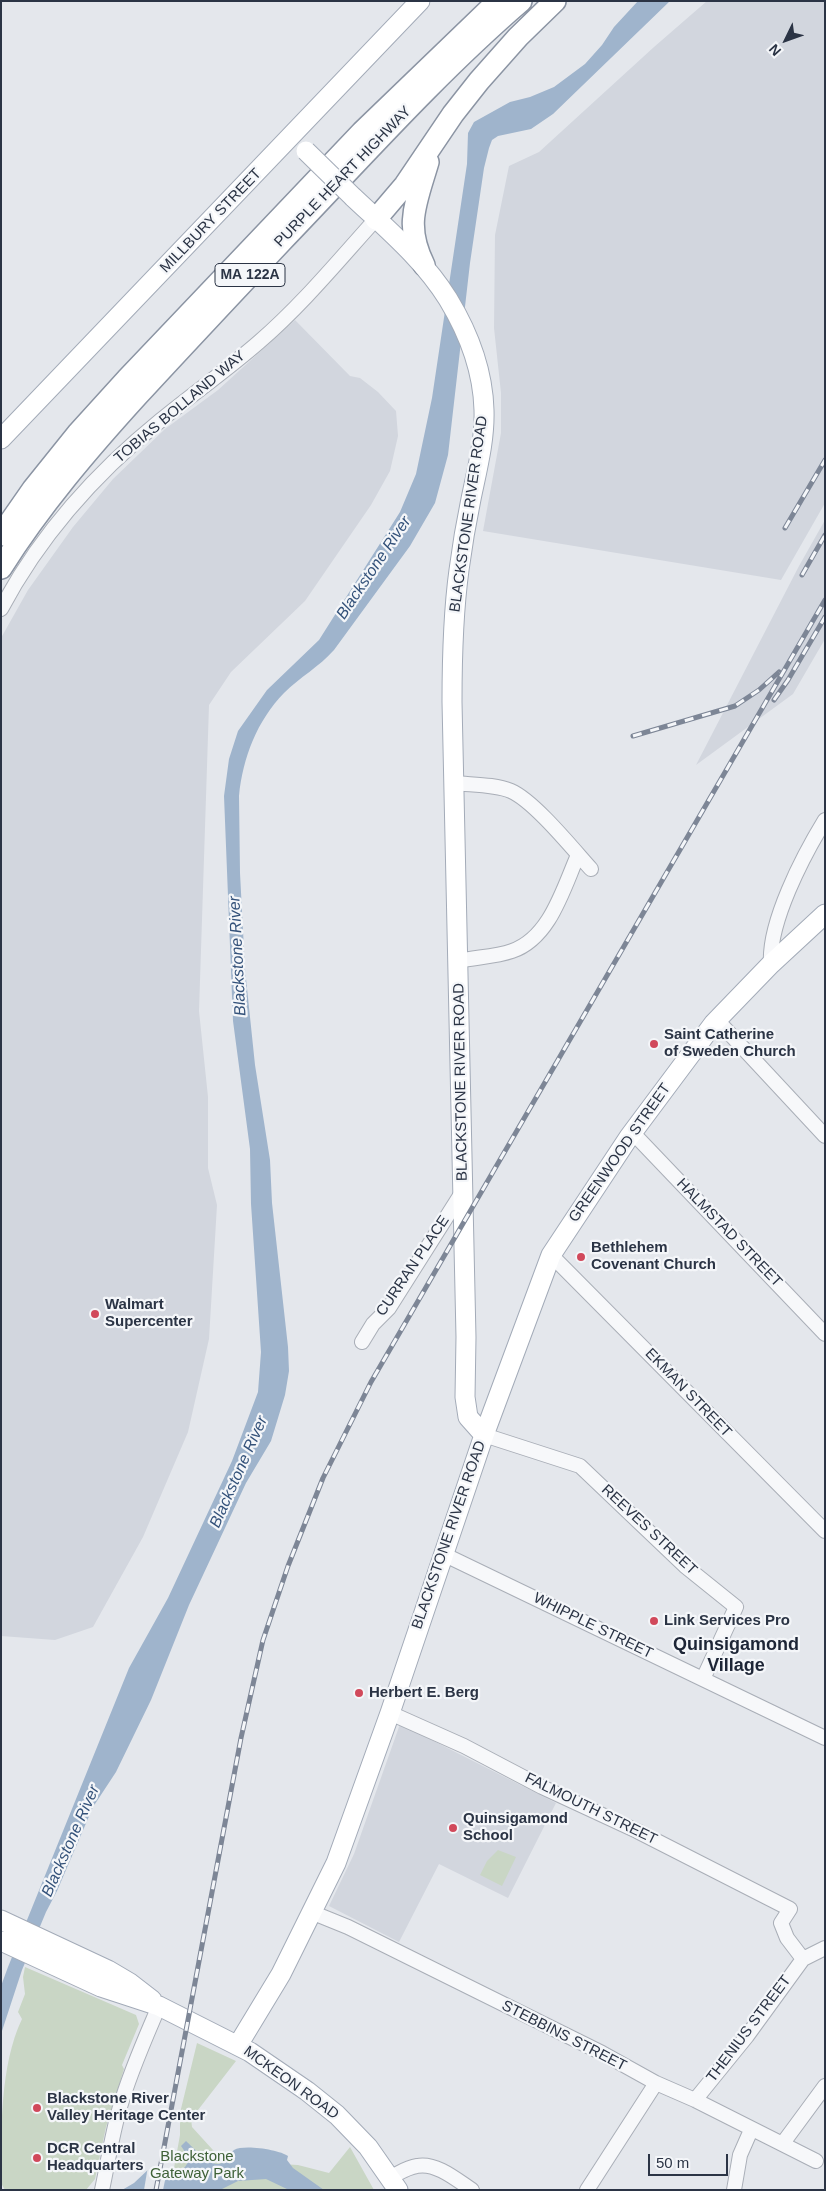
<!DOCTYPE html>
<html>
<head>
<meta charset="utf-8">
<style>
  body { margin:0 }
  #map { position:relative; width:826px; height:2191px; overflow:hidden; background:#e4e7ec; font-family:Arial,sans-serif }
  canvas { display:block }
  .frame { position:absolute; inset:0; border:2px solid #2b3445; pointer-events:none }
  .north { position:absolute; left:761px; top:15px; width:50px; height:50px; -webkit-text-stroke:4px #f4f6f9; paint-order:stroke; rotate:228deg; font-size:14px; font-weight:700; line-height:20px; text-align:center; color:#2b3445 }
  .north::after { content:''; display:block; margin:auto; width:18px; height:22px; background:#2b3445; clip-path:polygon(50% 0,100% 100%,50% 72%,0 100%) }
  .scale { position:absolute; left:648px; top:2154px; width:80px; height:22px; box-sizing:border-box; border:2px solid #2b3445; border-top:0; padding-left:6px; font-size:15px; line-height:18px; white-space:nowrap; color:#2b3445; -webkit-text-stroke:4px #f4f6f9; paint-order:stroke }
</style>
</head>
<body>
<div id="map">
<canvas width="826" height="2191"></canvas>
<div class="frame"></div>
<div class="north">N</div>
<div class="scale">50 m</div>
</div>
<script>
const c = document.querySelector('canvas').getContext('2d');
c.lineJoin = 'round';
function fill(path, color) {
  c.fillStyle = color;
  c.fill(path, 'evenodd');
}
function strokePath(path, color, width, dash) {
  c.strokeStyle = color;
  c.lineWidth = width;
  c.lineCap = dash ? 'butt' : 'round';
  c.setLineDash(dash || []);
  c.stroke(path);
}
function label(font, color, halo, rows, align = 'center') {
  c.font = font + ' Arial,sans-serif';
  c.lineWidth = 4.5;
  c.setLineDash([]);
  c.textBaseline = 'middle';
  c.strokeStyle = halo;
  c.fillStyle = color;
  for (const [text, x, y, turn = 0] of rows) {
    c.save();
    c.translate(x, y);
    c.rotate((+turn || 0) * Math.PI / 180);
    c.textAlign = isNaN(turn) ? turn : align;
    if (halo) c.strokeText(text, 0, 0);
    c.fillText(text, 0, 0);
    c.restore();
  }
}
const built = new Path2D(`
  M 707,1 L 825,1 L 825,503 L 781,580 L 483,531 L 501,433 L 501,393 L 494,328 L 495,235 L 509,166 L 539,152 L 654,47 Z
  M 295,320 L 350,376 L 360,378 L 378,392 L 396,411 L 398,436 L 390,471 L 371,505 L 305,601 L 231,672 L 209,705 L 199,1011 L 208,1097 L 208,1168 L 217,1205 L 209,1339 L 188,1432 L 143,1537 L 93,1627 L 55,1640 L 1,1636 L 1,638 L 28,590 L 73,527 L 113,479 L 165,429 L 218,390 Z
  M 825,520 L 825,639 L 793,694 L 696,765 L 799,566 Z
  M 400,1724 L 556,1803 L 508,1898 L 439,1864 L 399,1942 L 329,1906 L 354,1854 Z`);
const green = new Path2D(`
  M 498,1850 L 516,1857 L 502,1886 L 480,1875 L 487,1861 Z
  M 25,1967 L 136,2015 L 139,2024 L 122,2065 L 124,2069 L 106,2127 L 95,2179 L 86,2190 L 5,2190 L 1,2183 C 1,2130 0,2065 22,2019 L 18,2012 L 25,1994 L 23,1977 Z
  M 197,2043 L 236,2061 L 191,2119 L 192,2127 L 223,2161 L 298,2165 L 329,2173 L 350,2147 L 374,2190 L 170,2190 L 180,2135 L 180,2113 Z`);
const water = new Path2D(`
  M 638,1 L 670,1 L 553,114 L 531,129 L 498,136 L 492,140 L 489,148 L 484,168 L 470,263 L 448,455 L 435,503 L 410,546 L 334,650 C 319,667 300,677 284,693 C 257,721 243,757 239,796 L 240,873 L 245,969 L 255,1065 L 270,1160 L 272,1203 L 288,1347 L 289,1371 L 285,1395 L 271,1441 L 246,1483 L 189,1605 L 151,1700 L 116,1772 L 93,1807 L 57,1891 L 46,1912 L 22,1970 L 1,2034 L 1,1986 L 8,1967 L 129,1668 L 168,1598 L 232,1461 L 258,1392 L 261,1352 L 251,1204 L 250,1149 L 233,1021 L 224,796 L 229,759 L 238,731 L 267,690 L 319,640 L 400,512 L 416,474 L 432,398 L 467,164 L 468,133 L 474,122 L 510,102 L 530,97 L 554,87 L 585,64 L 602,45 L 614,27 Z
  M 186,2141 C 194,2148 206,2163 217,2164 C 226,2165 228,2154 234,2150 C 244,2144 280,2150 288,2156 L 287,2160 L 293,2168 L 324,2190 L 289,2190 L 266,2179 L 238,2181 L 220,2190 L 122,2190 L 134,2183 L 152,2166 L 180,2171 L 185,2167 L 190,2159 L 181,2146 Z`);
const pier = new Path2D(`
  M 151,2164 L 168,2166 L 163,2190 L 144,2190 L 148,2166 Z`);
const minor = new Path2D(`
  M 1,609 C 40,535 97,472 161,420 C 194,393 228,369 259,342 C 302,305 338,261 376,219
  M 454,783 C 472,785 494,784 511,791 C 534,801 573,849 591,869
  M 458,961 C 476,957 495,957 512,951 C 550,938 563,889 578,855
  M 771,964 C 768,923 803,856 825,820
  M 717,1020 L 825,1136
  M 632,1132 L 825,1334
  M 551,1255 L 825,1531
  M 362,1342 L 373,1324 L 389,1308 L 463,1191
  M 484,1435 L 580,1466 L 685,1566 L 736,1607 L 703,1679
  M 443,1554 L 825,1738
  M 390,1713 L 464,1746 L 542,1787 L 637,1831 L 790,1909 L 781,1923 L 787,1938 L 803,1959
  M 311,1912 L 348,1927 L 602,2053 L 656,2083 L 695,2100 L 816,2161
  M 695,2100 L 747,2036 L 803,1959 L 825,1948
  M 783,2143 L 825,2086
  M 391,2177 C 399,2173 408,2167 417,2166 C 436,2162 457,2180 472,2190
  M 102,2190 C 108,2162 112,2134 120,2107 C 130,2072 145,2039 159,2006
  M 587,2190 L 656,2083
  M 734,2190 L 740,2155 L 751,2130`);
const major = new Path2D(`
  M 353,197 C 387,229 423,259 448,299 C 468,332 483,371 484,410 C 485,440 477,470 471,499 C 466,523 462,547 459,570 C 453,614 452,658 452,702 L 466,1337 L 465,1397 L 468,1417 L 484,1435
  M 1,439 L 420,1
  M 1,1920 L 108,1970 L 130,1983 L 152,2000
  M 1,1941 L 101,1987 L 159,2006 L 250,2052 L 307,2091 L 337,2115 L 368,2147 L 398,2190
  M 238,2045 L 281,1974 L 336,1863 L 390,1713 L 484,1435 L 551,1255 L 629,1137 L 714,1023 L 771,964 L 825,914`);
const highway = new Path2D(`
  M 376,219 L 405,185 L 453,114 L 479,81 L 518,37 L 555,1
  M 424,265 C 404,225 416,203 428,162
  M 1,535 L 33,489 L 78,433 L 127,379 L 362,132 L 498,1
  M 1,568 C 41,505 88,450 138,395 C 185,344 233,293 281,242 C 359,161 435,75 521,1`);
const rail = new Path2D(`
  M 785,528 L 825,460
  M 802,575 L 825,535
  M 774,700 L 788,680 L 825,617
  M 633,736 L 735,706 L 759,690 L 779,672
  M 156,2190 L 241,1738 L 263,1640 L 288,1566 L 323,1478 L 371,1382 L 825,600`);
const majorBridge = new Path2D(`
  M 306,151 L 353,197`);
const markers = [
  [654,1044,5,"#d1495b"],
  [581,1257,5,"#d1495b"],
  [95,1314,5,"#d1495b"],
  [654,1621,5,"#d1495b"],
  [359,1693,5,"#d1495b"],
  [453,1828,5,"#d1495b"],
  [37,2108,5,"#d1495b"],
  [37,2158,5,"#d1495b"]
];
const shields = [
  [250,275,70]
];
const shieldNames = [
  ["MA 122A",250,275]
];
const streetNames = [
  ["PURPLE HEART HIGHWAY",343,177,-46],
  ["MILLBURY STREET",211,221,-46],
  ["TOBIAS BOLLAND WAY",180,407,-40],
  ["BLACKSTONE RIVER ROAD",469,514,-82],
  ["BLACKSTONE RIVER ROAD",461,1082,-91],
  ["GREENWOOD STREET",620,1153,-55],
  ["HALMSTAD STREET",729,1233,46],
  ["CURRAN PLACE",413,1266,-56],
  ["EKMAN STREET",688,1393,46],
  ["REEVES STREET",649,1530,43],
  ["BLACKSTONE RIVER ROAD",449,1535,-71],
  ["WHIPPLE STREET",593,1626,26],
  ["FALMOUTH STREET",591,1809,26],
  ["THENIUS STREET",749,2029,-53],
  ["STEBBINS STREET",564,2036,27],
  ["MCKEON ROAD",291,2083,36]
];
const poiNames = [
  ["Saint Catherine",664,1035],
  ["of Sweden Church",664,1052],
  ["Bethlehem",591,1248],
  ["Covenant Church",591,1265],
  ["Walmart",105,1305],
  ["Supercenter",105,1322],
  ["Link Services Pro",664,1621],
  ["Herbert E. Berg",369,1693],
  ["Quinsigamond",463,1819],
  ["School",463,1836],
  ["Blackstone River",47,2099],
  ["Valley Heritage Center",47,2116],
  ["DCR Central",47,2149],
  ["Headquarters",47,2166]
];
const parkNames = [
  ["Blackstone",197,2157],
  ["Gateway Park",197,2174]
];
const waterNames = [
  ["Blackstone River",374,568,-56],
  ["Blackstone River",238,956,-93],
  ["Blackstone River",239,1472,-66],
  ["Blackstone River",71,1841,-66]
];
const quarterNames = [
  ["Quinsigamond",736,1645],
  ["Village",736,1666]
];
fill(built, '#d2d6de');
fill(green, '#c9d6c5');
fill(water, '#9fb4cc');
fill(pier, '#e4e7ec');
strokePath(minor, '#a9aeb7', 16);
strokePath(major, '#a3abb8', 21);
strokePath(highway, '#8b94a3', 24);
strokePath(minor, '#f7f8fa', 14);
strokePath(major, '#fff', 19);
strokePath(highway, '#fff', 21);
strokePath(rail, '#7d8696', 5);
strokePath(rail, '#f4f6f9', 3, [9]);
strokePath(majorBridge, '#a3abb8', 21, []);
strokePath(majorBridge, '#fff', 19);
for (const [x, y, r, color] of markers) {
  const dot = new Path2D();
  dot.arc(x, y, r, 0, 2 * Math.PI);
  c.fillStyle = color;
  c.fill(dot);
  strokePath(dot, '#f4f6f9', 2);
}
for (const [x, y, w] of shields) {
  const box = new Path2D();
  box.roundRect(x - w / 2, y - 11.5, w, 23, 4);
  c.fillStyle = '#f4f6f9';
  c.fill(box);
  strokePath(box, '#2b3445', 1);
}
label('bold 14px', '#2b3445', null, shieldNames);
label('15px', '#2b3445', '#f4f6f9', streetNames);
label('bold 15px', '#2b3445', '#f4f6f9', poiNames, 'left');
label('15px', '#3f6138', '#f4f6f9', parkNames);
label('italic 16px', '#34527a', '#f4f6f9', waterNames);
label('bold 18px', '#1d2536', '#f4f6f9', quarterNames);
</script>
</body>
</html>
